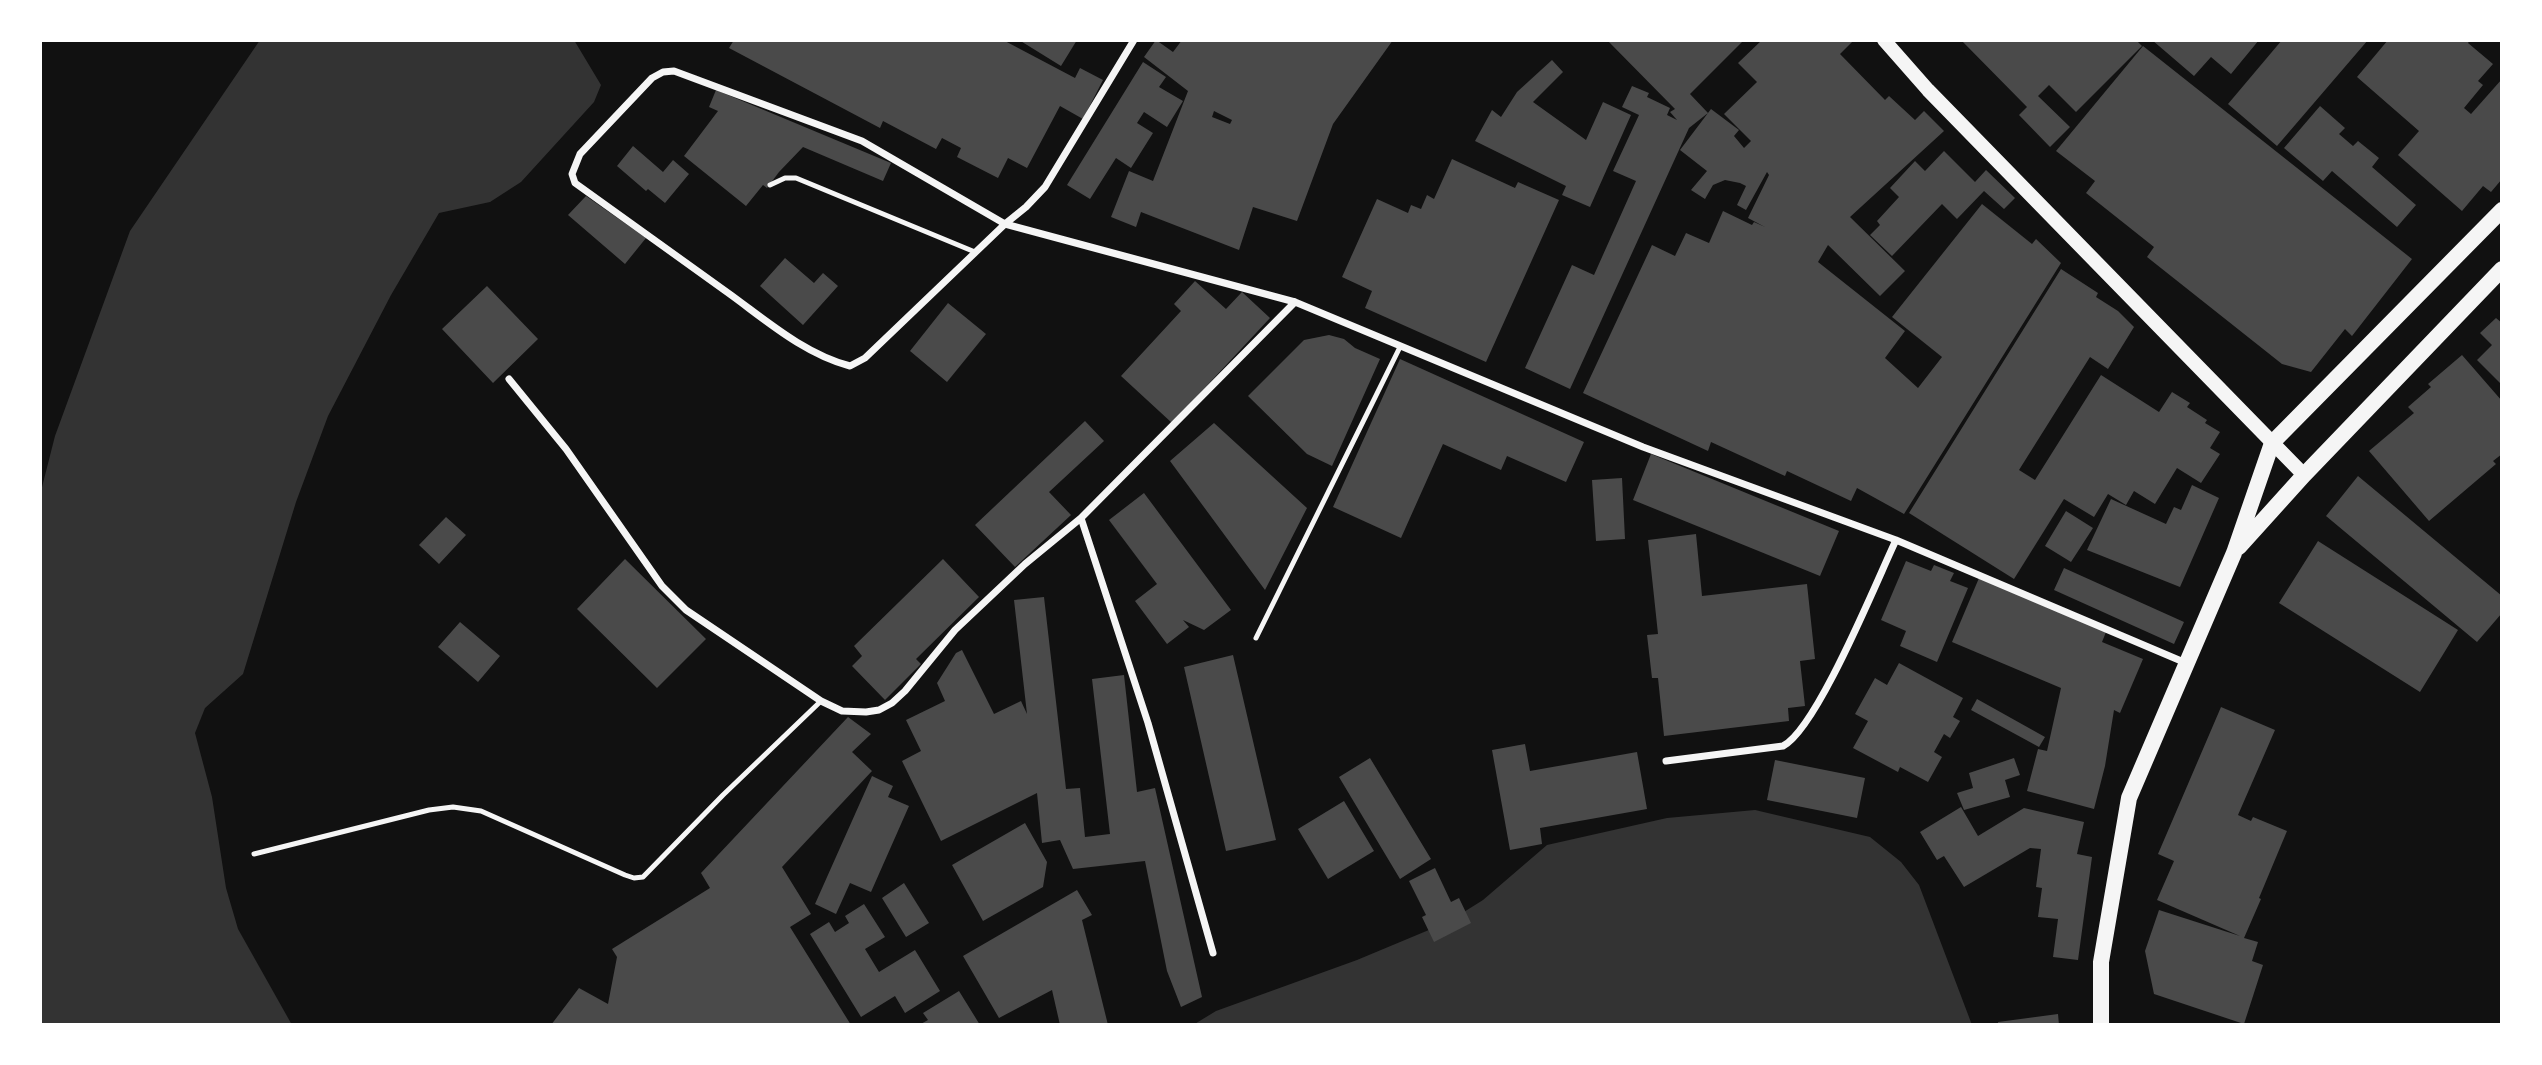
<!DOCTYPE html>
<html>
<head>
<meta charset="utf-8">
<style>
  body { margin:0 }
  #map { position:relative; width:2542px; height:1065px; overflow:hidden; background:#111; font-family:"Space Grotesk",sans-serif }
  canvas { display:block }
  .frame { position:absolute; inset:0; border:42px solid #fff; pointer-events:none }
</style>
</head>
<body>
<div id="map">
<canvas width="2542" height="1065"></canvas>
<div class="frame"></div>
</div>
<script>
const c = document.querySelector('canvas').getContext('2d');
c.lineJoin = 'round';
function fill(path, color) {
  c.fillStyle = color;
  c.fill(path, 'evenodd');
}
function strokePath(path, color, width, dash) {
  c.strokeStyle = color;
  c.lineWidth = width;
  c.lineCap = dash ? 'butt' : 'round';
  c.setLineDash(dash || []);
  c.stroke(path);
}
const water = new Path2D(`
  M 260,40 L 574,40 L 601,85 L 594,102 L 521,182 L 490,202 L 439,213 L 391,295 L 328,416 L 296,502 L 243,674 L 205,708 L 195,733 L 212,797 L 226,888 L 238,929 L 292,1025 L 40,1025 L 40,495 L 55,436 L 130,231 Z
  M 1755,810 L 1870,837 L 1901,862 L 1919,885 L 1972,1025 L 1193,1025 L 1216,1011 L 1357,960 L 1448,922 L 1483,900 L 1547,845 L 1667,818 Z`);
const building = new Path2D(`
  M 734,40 L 1003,40 L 1075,78 L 1080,68 L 1103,80 L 1083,119 L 1060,106 L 1027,168 L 1008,158 L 998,178 L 957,157 L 961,148 L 942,138 L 936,149 L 883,121 L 880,128 L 729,48 Z
  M 1019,40 L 1077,40 L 1061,66 Z
  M 1156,40 L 1173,52 L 1182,40 L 1393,40 L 1333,124 L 1297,221 L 1253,207 L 1239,250 L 1141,212 L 1136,227 L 1111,217 L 1129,171 L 1153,181 L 1188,91 L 1144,57 ZM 1214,111 L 1232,120 L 1230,124 L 1212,117 Z
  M 1607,40 L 1744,40 L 1690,94 L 1708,113 L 1689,128 L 1570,389 L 1525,368 L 1572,265 L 1594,275 L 1636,181 L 1613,171 L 1639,115 L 1622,107 L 1632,86 L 1649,93 L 1647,97 L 1670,108 L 1667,115 L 1677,120 L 1670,112 L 1675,109 Z
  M 1762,40 L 1854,40 L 1840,54 L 1885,100 L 1889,96 L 1915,120 L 1924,111 L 1944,131 L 1850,217 L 1905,271 L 1880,296 L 1828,245 L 1818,262 L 1905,331 L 1885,358 L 1918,388 L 1942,357 L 1892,317 L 1982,204 L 2032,244 L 2036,239 L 2061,263 L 1904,514 L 1857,488 L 1851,501 L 1787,471 L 1785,476 L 1711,442 L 1708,451 L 1583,393 L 1652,245 L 1675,256 L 1686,233 L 1709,243 L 1723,211 L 1752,225 L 1754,222 L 1765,227 L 1748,218 L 1769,175 L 1767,172 L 1746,210 L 1737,205 L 1746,186 L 1740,183 L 1725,180 L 1713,185 L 1705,199 L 1691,190 L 1707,171 L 1680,150 L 1711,109 L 1739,130 L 1734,136 L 1744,148 L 1751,141 L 1724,114 L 1757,82 L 1738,63 Z
  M 1961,40 L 2136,40 L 2142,46 L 2076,112 L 2049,85 L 2038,96 L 2070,127 L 2050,147 L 2019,115 L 2027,107 Z
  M 2152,40 L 2259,40 L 2231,74 L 2211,57 L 2194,76 Z
  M 2282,40 L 2368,40 L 2277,146 L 2228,104 Z
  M 2388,40 L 2470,40 L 2468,43 L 2493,64 L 2478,81 L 2483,85 L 2464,108 L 2471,114 L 2502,79 L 2502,179 L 2491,192 L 2483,186 L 2462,211 L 2398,155 L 2419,131 L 2357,77 Z
  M 2143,46 L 2412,259 L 2352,336 L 2345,329 L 2311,372 L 2282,364 L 2147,257 L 2154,247 L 2086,193 L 2095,181 L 2056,151 Z
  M 1552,60 L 1563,72 L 1533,102 L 1586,140 L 1603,102 L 1631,115 L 1590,207 L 1562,195 L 1566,186 L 1475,141 L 1492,110 L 1501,117 L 1517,92 Z
  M 1143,62 L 1166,77 L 1159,87 L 1183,101 L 1167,127 L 1144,112 L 1137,123 L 1153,133 L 1131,168 L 1116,158 L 1090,199 L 1067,185 Z
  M 716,90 L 891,163 L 883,181 L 803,147 L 779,172 L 767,188 L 763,185 L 746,206 L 684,156 L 718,111 L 709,107 Z
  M 2320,106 L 2345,128 L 2339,134 L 2353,146 L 2358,141 L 2379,158 L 2372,167 L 2416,205 L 2397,227 L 2332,171 L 2323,181 L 2284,148 Z
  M 633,146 L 663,172 L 673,160 L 689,174 L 665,203 L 648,189 L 646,191 L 617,166 Z
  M 1944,151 L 1975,182 L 1986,170 L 2015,198 L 2004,209 L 1984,191 L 1957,219 L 1942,204 L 1892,256 L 1870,235 L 1880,225 L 1877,221 L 1899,197 L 1890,188 L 1915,161 L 1925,171 Z
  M 1452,159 L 1515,188 L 1518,182 L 1559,200 L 1486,362 L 1365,308 L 1372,291 L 1342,277 L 1377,199 L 1408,213 L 1411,205 L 1421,209 L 1427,195 L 1434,199 Z
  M 586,196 L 646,238 L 625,264 L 568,215 Z
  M 785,258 L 814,283 L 823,273 L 838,286 L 803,325 L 760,286 Z
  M 2061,269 L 2098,293 L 2096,297 L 2118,311 L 2134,327 L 2108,369 L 2090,357 L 2019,470 L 2035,480 L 2101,375 L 2159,412 L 2172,392 L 2190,403 L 2187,407 L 2207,420 L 2205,423 L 2220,432 L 2210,448 L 2220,454 L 2201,483 L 2177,468 L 2155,504 L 2134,491 L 2126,505 L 2108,494 L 2094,517 L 2064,499 L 2014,579 L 1909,513 Z
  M 1195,281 L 1226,309 L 1242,292 L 1270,318 L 1172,423 L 1121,376 L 1181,311 L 1174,304 Z
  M 487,286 L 538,339 L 493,383 L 442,329 Z
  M 948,303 L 986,334 L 947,382 L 910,351 Z
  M 2496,318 L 2502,323 L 2502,385 L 2477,360 L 2492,345 L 2480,333 Z
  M 1329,335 L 1344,339 L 1355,348 L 1380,359 L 1332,466 L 1307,454 L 1248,396 L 1304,340 Z
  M 2462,355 L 2502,401 L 2502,454 L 2493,461 L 2496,464 L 2429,521 L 2369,451 L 2414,413 L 2408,407 L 2431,387 L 2428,384 Z
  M 1400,359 L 1584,442 L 1566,482 L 1507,456 L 1501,470 L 1443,444 L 1401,538 L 1333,507 Z
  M 1085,421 L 1104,441 L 1049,492 L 1071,515 L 1015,567 L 975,525 Z
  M 1214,423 L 1307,508 L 1265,590 L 1170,461 Z
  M 1651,454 L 1839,531 L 1820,576 L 1633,500 Z
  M 2358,476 L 2502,596 L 2502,613 L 2477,642 L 2326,516 Z
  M 1622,478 L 1625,539 L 1596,541 L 1592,480 Z
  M 2192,485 L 2219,498 L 2180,587 L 2087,550 L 2111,499 L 2166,524 L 2174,507 L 2181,510 Z
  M 1144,493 L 1231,610 L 1204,630 L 1183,620 L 1189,627 L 1167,644 L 1135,601 L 1157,584 L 1109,520 Z
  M 2066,511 L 2093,528 L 2071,562 L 2045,546 Z
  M 446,517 L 466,535 L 439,564 L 419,545 Z
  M 1696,534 L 1702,596 L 1807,584 L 1815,659 L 1800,661 L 1805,706 L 1788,708 L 1789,721 L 1664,736 L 1658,678 L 1652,678 L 1647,635 L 1658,634 L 1648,540 Z
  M 2318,541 L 2458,630 L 2420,692 L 2279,603 Z
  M 625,559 L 706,639 L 657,688 L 577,609 Z
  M 943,559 L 979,597 L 916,659 L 921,664 L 885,700 L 852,666 L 862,656 L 854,646 Z
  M 1906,561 L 1931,571 L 1934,565 L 1954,573 L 1950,581 L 1968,588 L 1937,662 L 1900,646 L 1906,631 L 1881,620 Z
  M 2064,568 L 2184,622 L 2174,644 L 2054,590 Z
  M 1979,578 L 2106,632 L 2102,642 L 2143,659 L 2120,713 L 2114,710 L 2105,766 L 2094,809 L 2027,791 L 2038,749 L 2047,751 L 2061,688 L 1952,642 Z
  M 1044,597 L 1066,789 L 1080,788 L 1085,837 L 1110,834 L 1092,679 L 1124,675 L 1137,792 L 1155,788 L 1202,997 L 1181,1007 L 1167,971 L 1145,861 L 1073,869 L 1060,840 L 1042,843 L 1037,793 L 941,841 L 902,761 L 921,751 L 906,720 L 945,701 L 937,683 L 956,653 L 962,650 L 994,714 L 1021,701 L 1027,714 L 1014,600 Z
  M 460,622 L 500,656 L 478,682 L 438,647 Z
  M 1233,655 L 1276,840 L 1226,851 L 1184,667 Z
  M 1899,663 L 1963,698 L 1953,717 L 1960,721 L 1950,738 L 1944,734 L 1934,752 L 1942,757 L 1928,782 L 1900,767 L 1898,772 L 1853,748 L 1868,721 L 1855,714 L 1875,678 L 1887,685 Z
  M 1977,699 L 2045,737 L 2039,747 L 1971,710 Z
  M 2221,707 L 2275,730 L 2238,815 L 2251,821 L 2253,817 L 2287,831 L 2259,898 L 2261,899 L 2244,938 L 2258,942 L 2252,961 L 2263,965 L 2244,1024 L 2154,994 L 2145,951 L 2159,910 L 2240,936 L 2157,900 L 2174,861 L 2158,854 Z
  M 848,717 L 871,734 L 852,752 L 872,771 L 782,867 L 811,914 L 790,927 L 851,1025 L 551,1025 L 579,988 L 608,1004 L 617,957 L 612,949 L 710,888 L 701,873 Z
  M 1525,744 L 1530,771 L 1637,752 L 1647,809 L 1540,828 L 1542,844 L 1510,850 L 1492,750 Z
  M 1370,758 L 1431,859 L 1400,879 L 1339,777 Z
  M 2014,758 L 2020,775 L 2005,780 L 2010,797 L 1964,810 L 1957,793 L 1973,788 L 1969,773 Z
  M 1775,760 L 1865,778 L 1857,818 L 1767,800 Z
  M 872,776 L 893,786 L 888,797 L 909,806 L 871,892 L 850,883 L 836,914 L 815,904 Z
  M 1344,801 L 1374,851 L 1328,879 L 1298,829 Z
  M 1961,807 L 1978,836 L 2024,808 L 2084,822 L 2077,854 L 2092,857 L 2078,960 L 2053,957 L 2058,919 L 2038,917 L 2042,888 L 2036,887 L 2041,849 L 2030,848 L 1964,887 L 1944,856 L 1937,860 L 1920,832 Z
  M 1025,823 L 1047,862 L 1043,887 L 983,921 L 952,865 Z
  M 1435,868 L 1451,902 L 1459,898 L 1471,923 L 1434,942 L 1422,917 L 1426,915 L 1409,881 Z
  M 904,883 L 929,923 L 906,937 L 882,898 Z
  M 1077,890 L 1092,915 L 1082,920 L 1108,1025 L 1060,1025 L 1052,990 L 999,1018 L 963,956 Z
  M 864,904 L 885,937 L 865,949 L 879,972 L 915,950 L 940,991 L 905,1013 L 895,996 L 861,1017 L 810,934 L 829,922 L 835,932 L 849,923 L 845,916 Z
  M 959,991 L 980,1025 L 919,1025 L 928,1020 L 923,1013 Z
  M 2058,1014 L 2059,1025 L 1998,1025 L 1998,1022 Z`);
const service = new Path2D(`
  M 770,185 L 785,178 L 796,178 L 975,252
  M 1256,638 L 1400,347
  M 254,854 L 429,810 L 453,807 L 481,811 L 625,875 L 634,878 L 643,877 L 723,795 L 821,701`);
const minor = new Path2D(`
  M 1134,40 L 1045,187 L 1026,207 L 1005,224 L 865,358 L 850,366 C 805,354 768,322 731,295 C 679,258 627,220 575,183 L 572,174 L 580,154 L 652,78 L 663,72 L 674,71 L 862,141 L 1005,224 L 1295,302 L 1643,447 L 1896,540 L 2186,663
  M 509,379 L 566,449 L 662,586 L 686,610 L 821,701 L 842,711 L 866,712 L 879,710 L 892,703 L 905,691 L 955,630 L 1025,564 L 1081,518 L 1295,302
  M 1081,518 L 1148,723 L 1213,953
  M 1666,761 L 1783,746 C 1817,729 1877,580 1896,540`);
const secondary = new Path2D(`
  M 1884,40 L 1928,90 L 2304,475`);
const primary = new Path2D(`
  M 2239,547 L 2304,475 L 2502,269
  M 2101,1025 L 2101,962 L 2129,798 L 2234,553 L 2272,443 L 2502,210`);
fill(water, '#333');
fill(building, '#4a4a4a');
strokePath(service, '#f5f5f5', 5);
strokePath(minor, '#f5f5f5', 7);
strokePath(secondary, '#f5f5f5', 14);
strokePath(primary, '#f5f5f5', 16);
</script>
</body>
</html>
